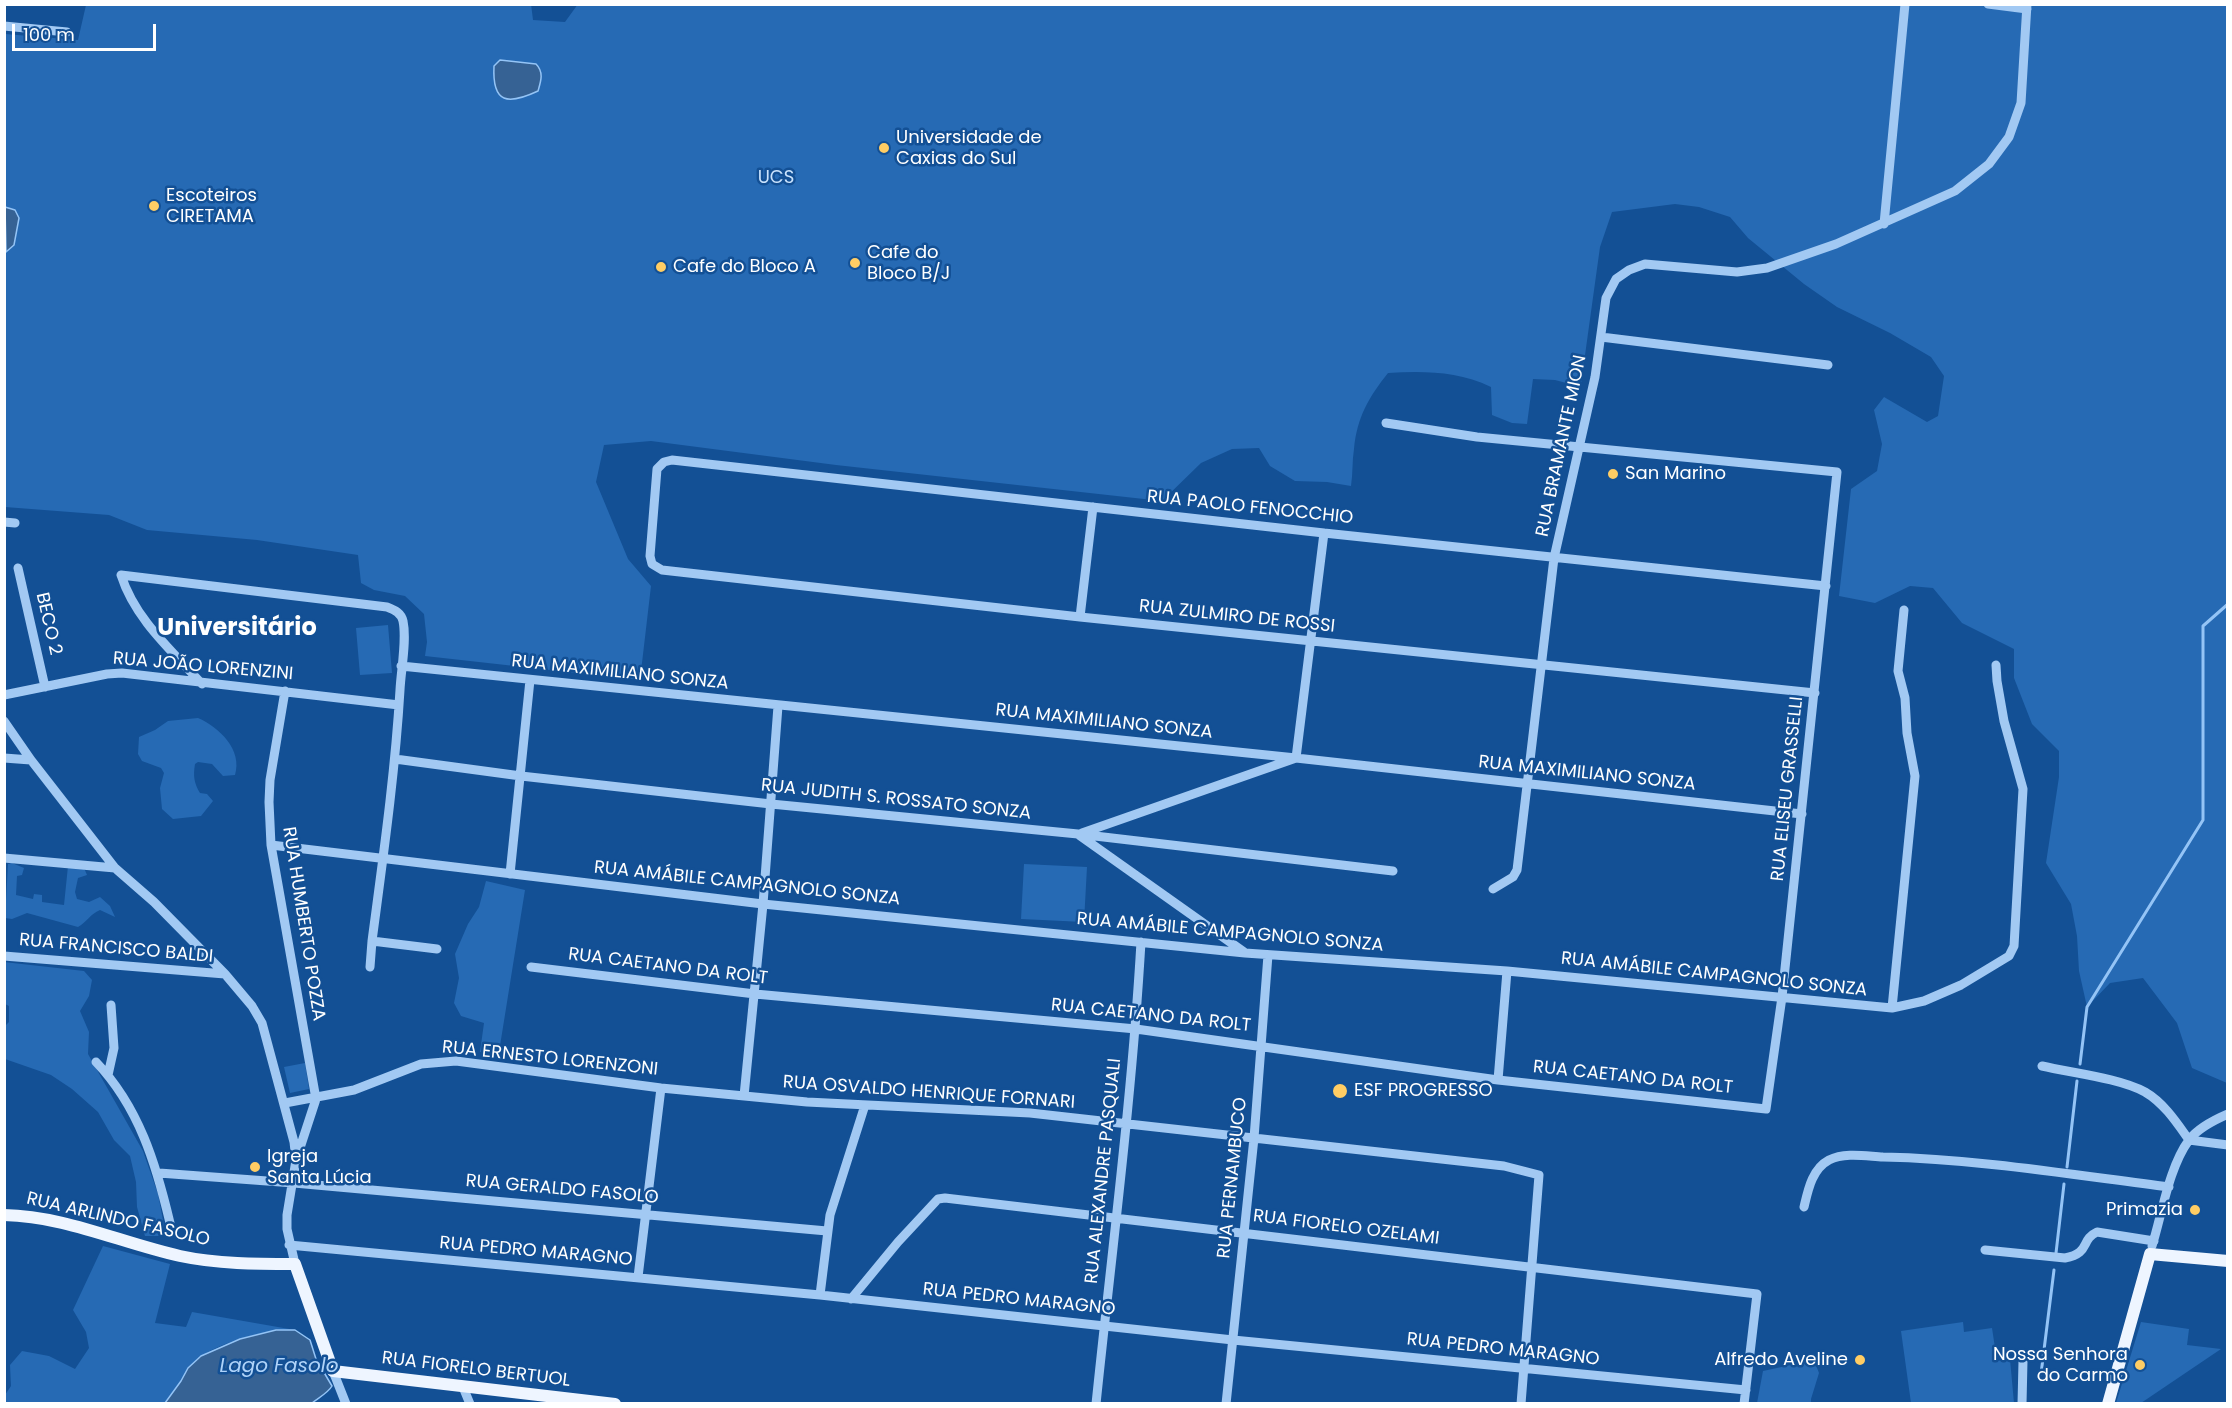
<!DOCTYPE html>
<html>
<head>
<meta charset="utf-8">
<style>
  body { margin:0 }
  #map { position:relative; width:2232px; height:1408px; overflow:hidden; background:#135095; font-family:Poppins,sans-serif }
  canvas { display:block }
  .frame { position:absolute; inset:0; border:6px solid #fff; pointer-events:none }
  .scale { position:absolute; left:12px; top:24px; width:144px; height:27px; box-sizing:border-box; border:3px solid #fff; border-top:0; padding-left:8px; font-size:18px; line-height:21px; white-space:nowrap; color:#fff; -webkit-text-stroke:4px #135095; paint-order:stroke }
</style>
</head>
<body>
<div id="map">
<canvas width="2232" height="1408"></canvas>
<div class="frame"></div>
<div class="scale">100 m</div>
</div>
<script>
const c = document.querySelector('canvas').getContext('2d');
c.lineJoin = 'round';
function fill(path, color) {
  c.fillStyle = color;
  c.fill(path, 'evenodd');
}
function strokePath(path, color, width, dash) {
  c.strokeStyle = color;
  c.lineWidth = width;
  c.lineCap = dash ? 'butt' : 'round';
  c.setLineDash(dash || []);
  c.stroke(path);
}
function label(font, color, halo, rows, align = 'center') {
  c.font = font + ' Poppins,sans-serif';
  c.lineWidth = 5;
  c.setLineDash([]);
  c.textBaseline = 'middle';
  c.strokeStyle = halo;
  c.fillStyle = color;
  for (const [text, x, y, turn = 0] of rows) {
    c.save();
    c.translate(x, y);
    c.rotate((+turn || 0) * Math.PI / 180);
    c.textAlign = isNaN(turn) ? turn : align;
    if (halo) c.strokeText(text, 0, 0);
    c.fillText(text, 0, 0);
    c.restore();
  }
}
const green = new Path2D(`
  M 531,4 L 533,20 L 565,22 L 578,4 L 2227,5 L 2227,1083 L 2192,1068 L 2177,1023 L 2143,978 L 2110,983 L 2087,1007 L 2079,971 L 2077,936 L 2071,904 L 2046,863 L 2059,777 L 2059,751 L 2032,724 L 2014,678 L 2014,649 L 1962,623 L 1933,588 L 1910,586 L 1875,603 L 1839,596 L 1851,489 L 1877,471 L 1882,444 L 1874,410 L 1884,397 L 1927,422 L 1938,416 L 1944,376 L 1931,357 L 1890,333 L 1837,307 L 1804,284 L 1748,238 L 1730,217 L 1699,207 L 1675,204 L 1612,212 L 1600,247 L 1581,384 L 1574,385 L 1555,380 L 1533,379 L 1527,424 L 1512,423 L 1492,415 L 1491,387 C 1457,371 1424,371 1388,373 C 1369,397 1357,417 1354,449 C 1352,461 1353,473 1351,486 L 1327,482 L 1295,481 L 1270,466 L 1259,448 L 1232,449 L 1201,463 L 1162,501 L 836,465 L 651,441 L 604,445 L 596,482 L 628,559 L 651,586 L 640,680 L 425,656 L 427,642 L 424,614 L 405,596 L 374,590 L 361,583 L 358,555 L 257,540 L 147,530 L 109,515 L 5,507 L 5,34 L 78,40 L 86,5 Z
  M 388,625 L 392,673 L 360,675 L 356,628 Z
  M 198,718 C 219,727 243,750 235,775 L 223,776 L 212,764 L 198,762 L 195,764 C 193,776 194,783 200,793 L 207,794 L 213,801 L 201,816 L 173,819 L 162,809 L 160,788 L 164,773 L 161,768 L 142,761 L 138,754 L 139,737 L 155,730 L 168,721 Z
  M 12,863 L 24,868 L 22,875 L 17,876 L 16,895 L 33,899 L 34,894 L 42,895 L 42,902 L 64,905 L 68,866 L 84,868 L 87,875 L 78,878 L 75,892 L 77,899 L 89,902 L 100,897 L 110,906 L 115,917 L 100,910 C 90,914 87,922 78,927 L 27,913 L 12,919 L 5,918 L 8,864 Z
  M 1024,864 L 1087,867 L 1084,922 L 1021,919 Z
  M 486,881 L 525,890 L 499,1052 L 480,1052 L 484,1023 L 461,1016 L 454,1003 L 459,978 L 455,954 L 468,924 L 479,907 Z
  M 4,962 L 84,971 L 92,980 L 89,996 L 80,1011 L 89,1032 L 88,1054 L 143,1151 L 158,1194 L 166,1236 L 145,1236 L 137,1207 L 136,1182 L 130,1156 L 114,1140 L 98,1112 L 72,1089 L 51,1075 L 5,1059 L 5,1026 L 9,1022 L 9,1006 L 5,1004 Z
  M 305,1063 L 309,1089 L 290,1093 L 284,1067 Z
  M 103,1246 L 170,1264 L 155,1323 L 186,1327 L 192,1312 L 295,1330 C 265,1330 227,1340 201,1356 C 191,1362 188,1372 181,1381 C 176,1389 169,1395 165,1403 L 7,1404 L 5,1402 L 5,1395 L 11,1386 L 10,1365 L 22,1351 L 49,1356 L 75,1369 L 89,1348 L 86,1332 L 73,1310 Z
  M 1963,1322 L 1964,1332 L 1992,1328 L 1997,1361 L 2010,1359 L 2014,1403 L 1911,1403 L 1901,1331 Z
  M 2141,1322 L 2189,1329 L 2187,1345 L 2221,1349 L 2141,1403 L 2116,1403 Z
  M 1814,1360 L 1819,1373 L 1811,1399 L 1811,1403 L 1757,1403 L 1763,1371 Z`);
const water = new Path2D(`
  M 500,60 L 536,64 C 544,72 541,81 538,91 C 508,105 492,104 494,66 Z
  M 5,207 L 15,210 L 19,218 L 14,245 L 6,252 Z
  M 276,1330 L 295,1330 L 310,1340 L 316,1359 L 332,1386 C 328,1393 318,1398 312,1403 L 165,1403 L 181,1381 L 188,1368 L 201,1356 L 240,1339 Z`);
const stream = new Path2D(`
  M 2080,1064 L 2087,1007 L 2203,820 L 2203,626 L 2228,604
  M 2067,1167 L 2077,1081
  M 2056,1253 L 2064,1184
  M 2041,1374 L 2054,1270`);
const minor = new Path2D(`
  M 1988,4 L 2027,9
  M 4,26 L 67,32
  M 1884,224 L 1905,4
  M 1601,337 L 1828,365
  M 4,522 L 15,523
  M 18,568 L 45,687
  M 1080,617 L 1093,507
  M 401,666 L 1296,758 L 1802,814
  M 202,684 C 171,650 135,619 121,575 L 387,607 C 395,610 401,613 403,621 C 407,640 401,670 400,690 C 395,774 383,858 372,941 L 437,949
  M 285,691 L 270,780 L 269,802 L 271,845 L 316,1099 L 297,1157
  M 1815,693 L 1080,617 L 662,570 L 652,564 L 650,556 L 657,469 L 664,462 L 672,460 L 1324,533 L 1826,586
  M 4,695 L 107,674 L 122,673 L 399,705
  M 4,721 L 31,760 L 115,868 L 154,902 L 225,974 L 252,1006 L 262,1023 L 294,1142 L 296,1160 L 287,1215 L 287,1229 L 295,1264
  M 4,758 L 31,760
  M 395,759 L 521,776 L 771,804 L 1078,834 L 1393,871
  M 1082,833 L 1296,758 L 1324,533
  M 1079,835 L 1244,952
  M 271,845 L 763,904 L 1245,953 L 1507,971 L 1892,1008 L 1924,1001 L 1961,985 L 2009,956 L 2014,946 L 2023,789 L 2004,721 L 1997,681 L 1996,665
  M 4,858 L 115,868
  M 510,874 L 530,680
  M 1493,889 L 1513,877 L 1517,870 L 1554,558 L 1595,377 L 1606,298 L 1616,279 L 1629,270 L 1645,264 L 1737,272 L 1767,268 L 1836,244 L 1955,191 L 1989,164 L 2009,137 L 2021,103 L 2027,4
  M 4,956 L 225,974
  M 370,967 L 372,941
  M 531,967 L 755,994 L 1136,1029 L 1498,1080 L 1766,1109 L 1782,997 L 1837,472 L 1477,437 L 1386,423
  M 1892,1008 L 1915,776 L 1907,733 L 1905,698 L 1898,671 L 1904,610
  M 96,1062 C 139,1107 156,1164 170,1223
  M 2042,1066 C 2072,1073 2119,1078 2145,1092 C 2164,1103 2177,1123 2189,1140
  M 108,1075 L 114,1048 L 111,1005
  M 1498,1080 L 1507,971
  M 744,1096 L 763,904 L 778,706
  M 285,1103 L 354,1090 L 421,1064 L 456,1061 L 661,1088 L 807,1102 L 1030,1113 L 1504,1166 L 1539,1175 L 1521,1404
  M 2189,1140 L 2228,1145
  M 159,1173 L 294,1183 L 827,1231
  M 1804,1207 C 1808,1190 1812,1169 1829,1160 C 1845,1152 1865,1156 1883,1157 C 1978,1159 2074,1175 2169,1187
  M 289,1245 L 820,1295 L 1233,1340 L 1746,1390
  M 2152,1246 C 2162,1214 2169,1167 2189,1140 C 2198,1128 2214,1120 2228,1114
  M 1985,1250 L 2065,1258 C 2091,1253 2080,1240 2097,1232 L 2154,1241
  M 638,1277 L 661,1088
  M 820,1295 L 830,1215 L 865,1105
  M 851,1299 L 898,1242 L 938,1199 L 945,1198 L 1757,1294 L 1744,1404
  M 333,1371 L 346,1404
  M 463,1387 L 470,1404
  M 1096,1404 C 1112,1250 1132,1097 1141,942
  M 1226,1404 L 1254,1138 L 1268,955
  M 2022,1404 L 2023,1361`);
const major = new Path2D(`
  M 4,1215 C 65,1216 121,1243 180,1256 C 217,1264 257,1264 295,1264 L 333,1371 L 615,1404
  M 2108,1404 L 2150,1254 L 2228,1261`);
const markers = [
  [884,148,6,"#ffcd64"],
  [154,206,6,"#ffcd64"],
  [855,263,6,"#ffcd64"],
  [661,267,6,"#ffcd64"],
  [1613,474,6,"#ffcd64"],
  [1340,1091,8,"#ffcd64"],
  [255,1167,6,"#ffcd64"],
  [2195,1210,6,"#ffcd64"],
  [1860,1360,6,"#ffcd64"],
  [2140,1365,6,"#ffcd64"]
];
const poiNames = [
  ["Universidade de",896,138],
  ["Caxias do Sul",896,159],
  ["Escoteiros",166,196],
  ["CIRETAMA",166,217],
  ["Cafe do",867,253],
  ["Bloco B/J",867,274],
  ["Cafe do Bloco A",673,267],
  ["San Marino",1625,474],
  ["ESF PROGRESSO",1354,1091],
  ["Igreja",267,1157],
  ["Santa Lúcia",267,1178],
  ["Primazia",2183,1210,"right"],
  ["Nossa Senhora",2128,1355,"right"],
  ["do Carmo",2128,1376,"right"],
  ["Alfredo Aveline",1848,1360,"right"]
];
const parkNames = [
  ["UCS",776,178]
];
const streetNames = [
  ["RUA BRAMANTE MION",1562,446,-78],
  ["RUA PAOLO FENOCCHIO",1250,508,6],
  ["RUA ZULMIRO DE ROSSI",1237,617,6],
  ["BECO 2",48,624,77],
  ["RUA JOÃO LORENZINI",203,667,5],
  ["RUA MAXIMILIANO SONZA",620,673,6],
  ["RUA MAXIMILIANO SONZA",1104,722,6],
  ["RUA MAXIMILIANO SONZA",1587,774,6],
  ["RUA ELISEU GRASSELLI",1788,789,-84],
  ["RUA JUDITH S. ROSSATO SONZA",896,800,6],
  ["RUA AMÁBILE CAMPAGNOLO SONZA",747,884,6],
  ["RUA HUMBERTO POZZA",303,924,81],
  ["RUA AMÁBILE CAMPAGNOLO SONZA",1230,933,5],
  ["RUA FRANCISCO BALDI",116,949,5],
  ["RUA CAETANO DA ROLT",668,967,7],
  ["RUA AMÁBILE CAMPAGNOLO SONZA",1714,975,6],
  ["RUA CAETANO DA ROLT",1151,1016,6],
  ["RUA ERNESTO LORENZONI",550,1059,6],
  ["RUA CAETANO DA ROLT",1633,1078,6],
  ["RUA OSVALDO HENRIQUE FORNARI",929,1093,4],
  ["RUA ALEXANDRE PASQUALI",1104,1171,-84],
  ["RUA PERNAMBUCO",1233,1178,-84],
  ["RUA GERALDO FASOLO",562,1190,5],
  ["RUA ARLINDO FASOLO",118,1220,13],
  ["RUA FIORELO OZELAMI",1346,1228,7],
  ["RUA PEDRO MARAGNO",536,1252,5],
  ["RUA PEDRO MARAGNO",1019,1300,6],
  ["RUA PEDRO MARAGNO",1503,1350,6],
  ["RUA FIORELO BERTUOL",476,1370,7]
];
const waterNames = [
  ["Lago Fasolo",279,1367]
];
const districtNames = [
  ["Universitário",237,629]
];
fill(green, '#266ab4');
fill(water, '#366294');
strokePath(water, '#94c4f6', 1.5);
strokePath(stream, '#94c4f6', 3);
strokePath(minor, '#a2c9f3', 9);
strokePath(major, '#eef5ff', 12);
for (const [x, y, r, color] of markers) {
  const dot = new Path2D();
  dot.arc(x, y, r, 0, 2 * Math.PI);
  c.fillStyle = color;
  c.fill(dot);
  strokePath(dot, '#135095', 2);
}
label('18px', '#fff', '#135095', poiNames, 'left');
label('18px', '#cae3fd', '#135095', parkNames);
label('18px', '#fff', '#135095', streetNames);
label('italic 20px', '#afd3f9', '#135095', waterNames);
label('bold 24px', '#fff', '#135095', districtNames);
</script>
</body>
</html>
